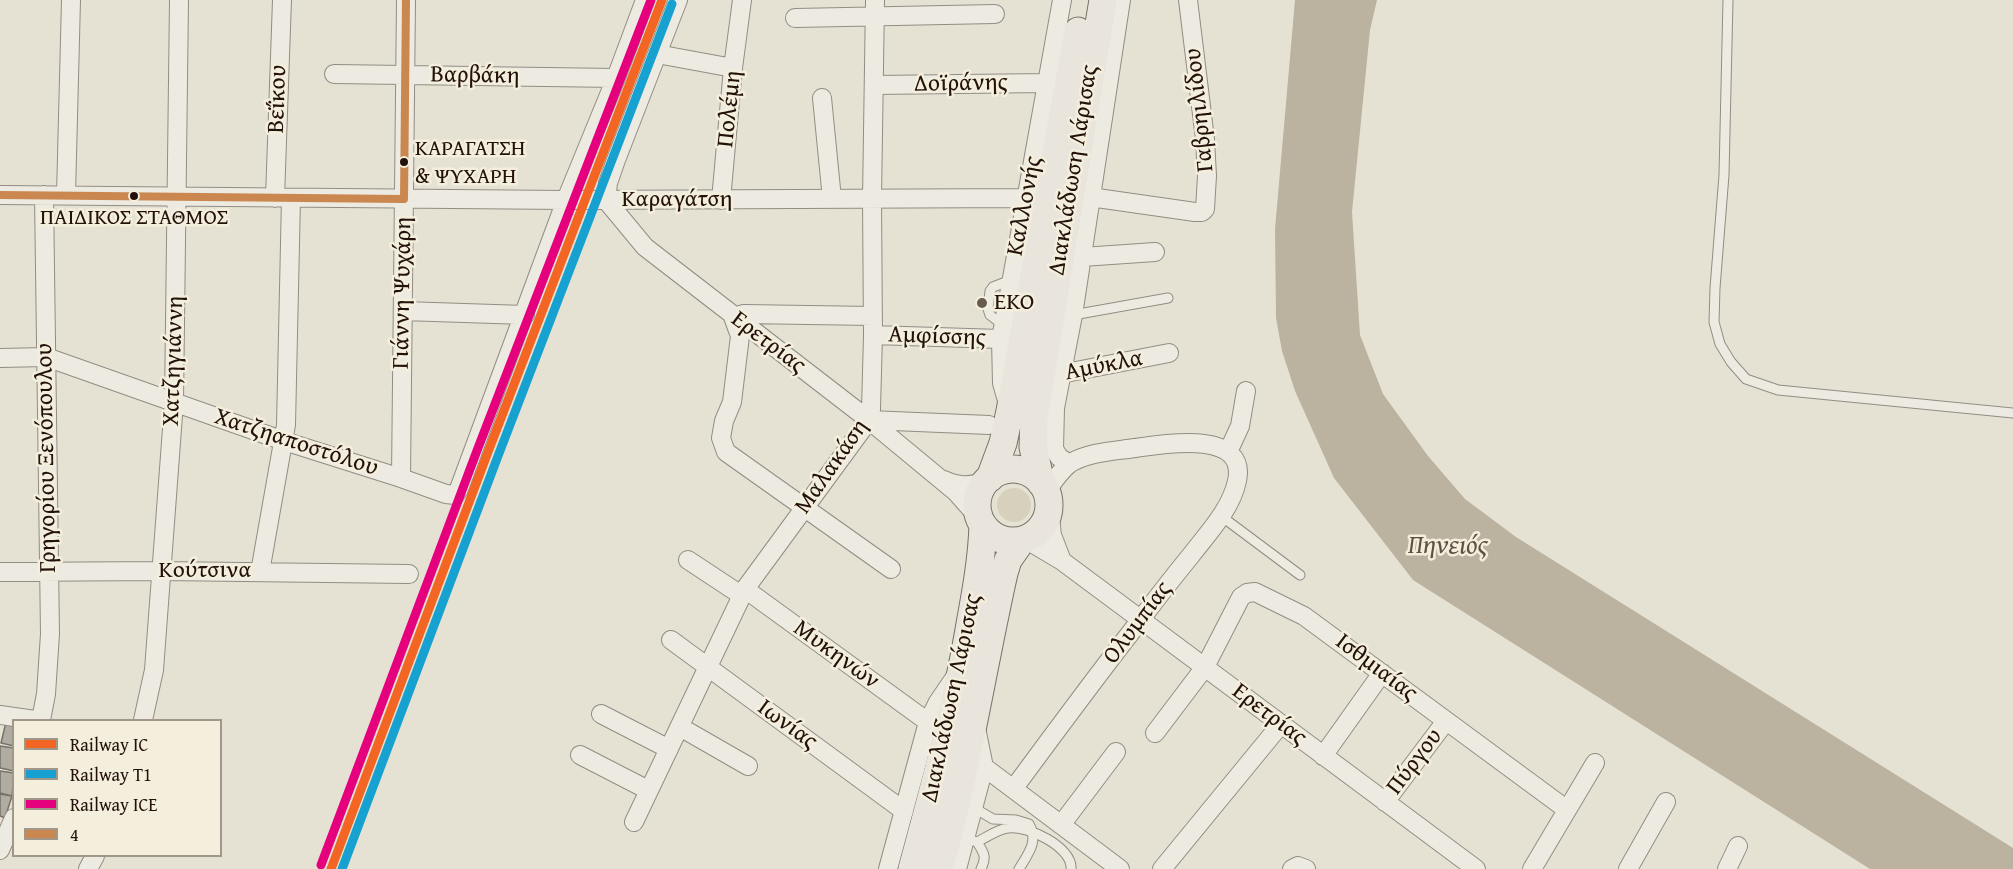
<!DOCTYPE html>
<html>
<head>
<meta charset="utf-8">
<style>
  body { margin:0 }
  #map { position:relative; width:2013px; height:869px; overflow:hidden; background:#e6e2d3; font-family:"Gentium Book Plus",serif }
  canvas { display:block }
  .legend { position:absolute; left:12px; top:719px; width:210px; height:138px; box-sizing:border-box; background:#f4efdd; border:2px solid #a09689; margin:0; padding:8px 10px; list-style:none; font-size:18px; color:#23110b }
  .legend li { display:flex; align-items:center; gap:12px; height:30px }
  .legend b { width:30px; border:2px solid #a09689 }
</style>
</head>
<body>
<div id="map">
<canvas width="2013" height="869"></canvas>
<ul class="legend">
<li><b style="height:8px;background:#f26522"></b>Railway IC</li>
<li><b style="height:8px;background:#16a1d1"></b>Railway T1</li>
<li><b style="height:8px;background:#e5007d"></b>Railway ICE</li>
<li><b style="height:8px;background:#ca874f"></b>4</li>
</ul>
</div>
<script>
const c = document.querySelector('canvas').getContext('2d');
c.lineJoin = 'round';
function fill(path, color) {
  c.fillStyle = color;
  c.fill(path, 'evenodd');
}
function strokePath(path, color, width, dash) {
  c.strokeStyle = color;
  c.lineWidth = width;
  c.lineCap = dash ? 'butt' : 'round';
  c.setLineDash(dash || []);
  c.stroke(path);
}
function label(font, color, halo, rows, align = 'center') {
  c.font = font + ' "Gentium Book Plus",serif';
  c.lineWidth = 5;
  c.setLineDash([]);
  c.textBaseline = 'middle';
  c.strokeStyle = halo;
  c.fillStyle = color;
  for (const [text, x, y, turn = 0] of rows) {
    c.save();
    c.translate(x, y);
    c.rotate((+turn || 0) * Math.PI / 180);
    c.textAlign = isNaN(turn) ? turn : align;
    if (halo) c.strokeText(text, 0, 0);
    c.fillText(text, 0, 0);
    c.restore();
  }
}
const green = new Path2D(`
  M997 505a17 17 0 1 1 34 0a17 17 0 1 1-34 0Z`);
const water = new Path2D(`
  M 1295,0 L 1377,0 L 1370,30 L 1352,212 L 1360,335 L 1383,394 L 1428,456 L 1465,499 L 1516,537 L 2013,848 L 2013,869 L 1870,869 L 1413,580 L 1334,478 L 1295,391 L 1282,351 L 1276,318 L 1275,229 Z`);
const building = new Path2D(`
  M 6,722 L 14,723 L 14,746 L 1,743 Z
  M 0,746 L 14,748 L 14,771 L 0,768 Z
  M 0,771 L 14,773 L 12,796 L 0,793 Z
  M 0,794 L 12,796 L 5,818 L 0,816 Z`);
const lane = new Path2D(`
  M 1728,0 L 1724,175 L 1715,288 L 1714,322 L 1720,344 L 1731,362 L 1746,379 L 1778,390 L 2013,413
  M 1073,315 L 1168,298
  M 1003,325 L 990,315 L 988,309 L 990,291 L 993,287 L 1011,280
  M 1221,516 L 1300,575
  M 974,808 L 993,819 L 1016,820 L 1029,824 C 1039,841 1028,854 1019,869
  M 974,841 L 977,842 C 984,853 987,857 981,869
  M 977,842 C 987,837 998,829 1008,828 C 1027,825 1073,847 1071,869`);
const street = new Path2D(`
  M 795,18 L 995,14
  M 657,54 L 733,68
  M 334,74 L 616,78
  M 874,85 L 1047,83
  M 822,98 L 832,199
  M 0,195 L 566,200 L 1027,198 L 1052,173
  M 66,195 L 71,0
  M 1090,197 L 1195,212 L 1202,212 L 1205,209 L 1207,176 L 1205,139 L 1188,0
  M 275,198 L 282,0
  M 606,200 L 645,247 L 869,420 L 956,492 L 979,518
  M 606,200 L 608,183 L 616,160 L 678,0
  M 721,200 L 733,68 L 742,0
  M 1082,257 L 1155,252
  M 403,311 L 525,315
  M 873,316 L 744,314 L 733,317 L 740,336 L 732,402 L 724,421 L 721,438 L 726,452 L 891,569
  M 873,335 L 1001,339
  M 0,358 L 46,357 L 284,441 L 401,478 L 446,494 L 455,495 L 459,489 L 566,200 L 616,78 L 645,0
  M 1050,376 L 1169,353
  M 1008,404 L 1002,383 L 1001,339 L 1062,0
  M 869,420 L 989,425
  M 1228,452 L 1240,426 L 1246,391
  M 1069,464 L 1059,457 L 1054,449 L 1055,408 L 1073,315 L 1121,0
  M 401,478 L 406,0
  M 944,480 C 958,487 971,486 986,482
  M 1049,508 L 1052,535 L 1062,561
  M 1025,539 L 1062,561 L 1476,869
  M 688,560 L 741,595
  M 0,572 L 162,571 L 409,574
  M 260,572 L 286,425 L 291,198
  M 745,589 L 928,722
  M 671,640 L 904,811
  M 601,714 L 669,749
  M 0,715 L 35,720
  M 41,720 L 46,694 L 50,634 L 44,195
  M 143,720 L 154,670 L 174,402 L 179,0
  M 680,727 L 748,766
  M 1155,733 L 1205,667 L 1241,597 L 1247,593 L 1255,592 L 1304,616 L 1566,809
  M 580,755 L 648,790
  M 1323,756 L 1382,673
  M 984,767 L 1120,869
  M 1014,788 C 1056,731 1098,674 1142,618 C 1158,596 1175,575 1192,554 C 1209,532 1231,509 1237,481 C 1248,429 1163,444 1135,448 C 1115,451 1087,452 1069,464 C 1060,471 1053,482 1046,492
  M 1385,802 L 1446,721
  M 634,822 L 745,589 L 869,420 L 871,409 L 873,335 L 872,199 L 875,0
  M 1061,825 L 1116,752
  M 0,850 L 14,818
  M 88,869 L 95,856
  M 888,869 L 928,722 L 938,702 L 955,677
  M 957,869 L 984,767 L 976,728
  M 1162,869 L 1281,724
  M 1292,869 L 1298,866 L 1306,869
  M 1532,869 L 1595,763
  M 1628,869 L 1666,802
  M 1727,869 L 1738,846`);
const primary = new Path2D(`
  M977 505a36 36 0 1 1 72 0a36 36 0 1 1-72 0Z
  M 990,478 L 1003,443 L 1010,411 L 1078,31
  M 1041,483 L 1033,447 L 1034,417 L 1103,0
  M 912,869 C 934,788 956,707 970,624 C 976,591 982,558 983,525
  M 939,869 C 967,772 982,671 1004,573 L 1008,560 L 1022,540`);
const bus1 = new Path2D(`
  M 0,195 L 404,199 L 406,0`);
const rail1 = new Path2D(`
  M 331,869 L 488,452 L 662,0`);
const rail2 = new Path2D(`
  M 342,869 L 498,456 L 672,4`);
const rail3 = new Path2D(`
  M 321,865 L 478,448 L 651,0`);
const markers = [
  [404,162,5,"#23110b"],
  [134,196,5,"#23110b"],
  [982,303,6,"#675a51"]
];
const busNames = [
  ["ΚΑΡΑΓΑΤΣΗ",415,149],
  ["& ΨΥΧΑΡΗ",415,177],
  ["ΠΑΙΔΙΚΟΣ ΣΤΑΘΜΟΣ",134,218,"center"]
];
const streetNames = [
  ["Βαρβάκη",475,76,1],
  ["Δοϊράνης",961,84,-1],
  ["Βεΐκου",278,99,-88],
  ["Πολέμη",730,109,-84],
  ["Γαβρηιλίδου",1200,110,-96],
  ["Διακλάδωση Λάρισας",1074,170,-81],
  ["Καραγάτση",677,200],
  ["Καλλoνής",1025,206,-79],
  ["Γιάννη Ψυχάρη",403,293,-89],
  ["Αμφίσσης",937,337,2],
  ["Ερετρίας",768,343,37],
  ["Χατζηγιάννη",174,361,-88],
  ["Αμύκλα",1104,366,-11],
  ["Χατζηαποστόλου",296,443,18],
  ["Γρηγορίου Ξενόπουλου",47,458,-91],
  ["Μαλακάση",832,467,-55],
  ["Κούτσινα",205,571],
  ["Ολυμπίας",1138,623,-53],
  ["Μυκηνών",836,655,36],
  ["Ισθμιαίας",1376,668,37],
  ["Διακλάδωση Λάρισας",952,698,-78],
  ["Ερετρίας",1269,715,37],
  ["Ιωνίας",787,725,36],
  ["Πύργου",1415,762,-53]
];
const poiNames = [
  ["EKO",994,303]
];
const waterNames = [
  ["Πηνειός",1448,546]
];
fill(green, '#d7d0bc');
fill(water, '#bbb2a0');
fill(building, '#b0aca2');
strokePath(building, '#767169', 1.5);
strokePath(lane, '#928d84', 11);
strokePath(street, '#928d84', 20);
strokePath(primary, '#767169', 29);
strokePath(lane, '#eceae1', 9);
strokePath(street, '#eceae1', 18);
strokePath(primary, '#e9e5dd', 27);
strokePath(bus1, '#ca874f', 8);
strokePath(rail1, '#f26522', 9);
strokePath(rail2, '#16a1d1', 9);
strokePath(rail3, '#e5007d', 9);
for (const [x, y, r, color] of markers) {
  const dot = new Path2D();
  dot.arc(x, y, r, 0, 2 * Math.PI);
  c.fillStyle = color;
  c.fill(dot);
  strokePath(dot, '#f4efdd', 2);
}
label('22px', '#23110b', '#f4efdd', busNames, 'left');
label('24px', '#23110b', '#f4efdd', streetNames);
label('24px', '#23110b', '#f4efdd', poiNames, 'left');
label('italic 26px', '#5f5044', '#f4efdd', waterNames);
</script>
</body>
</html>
